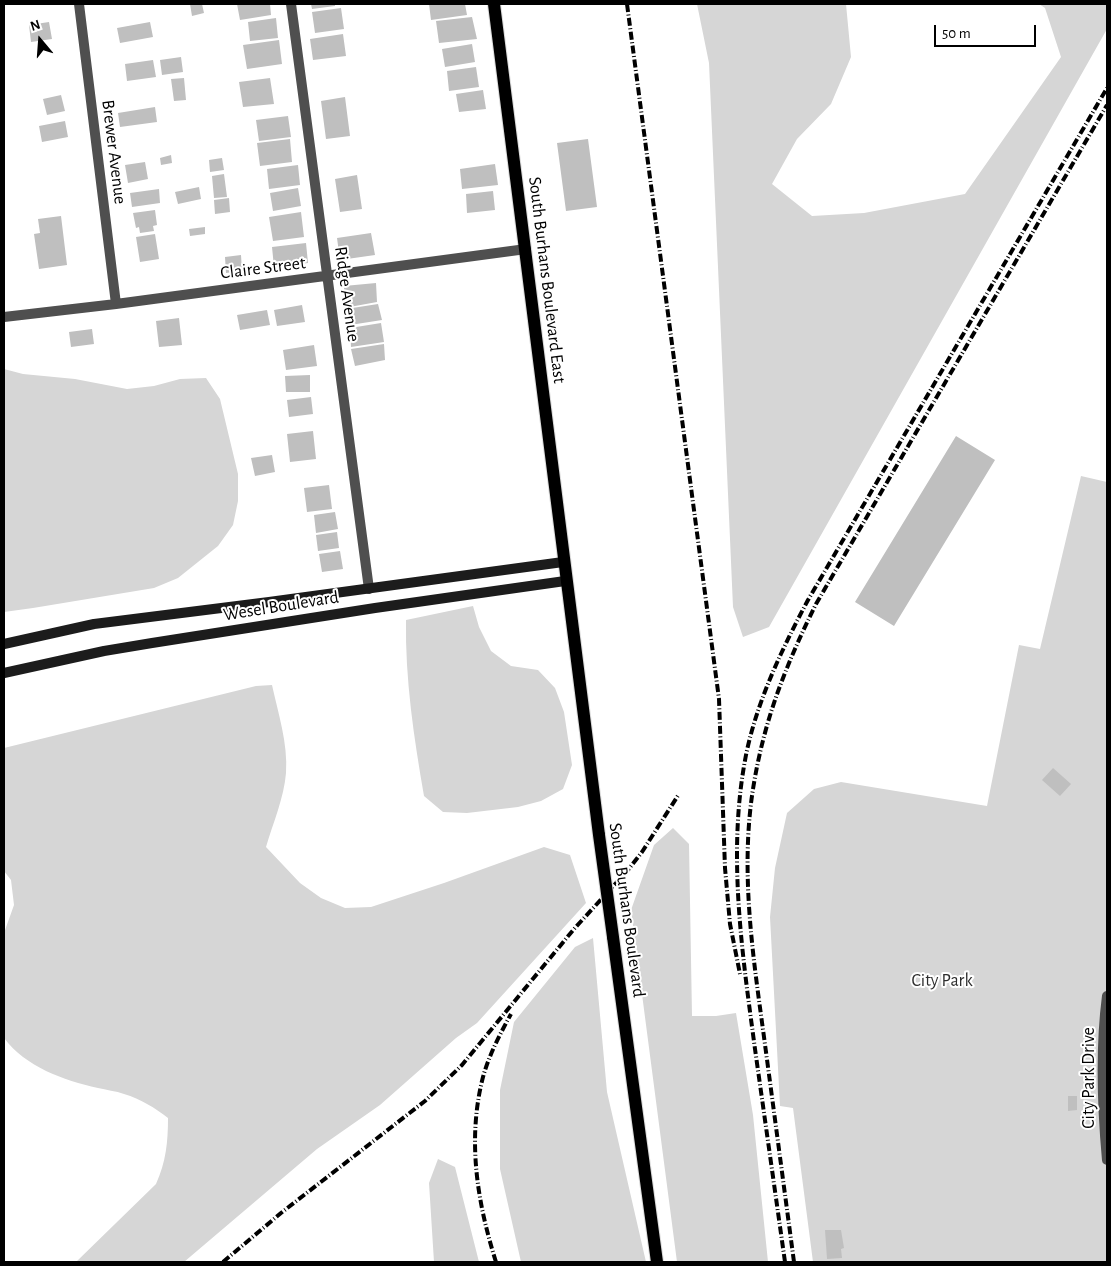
<!DOCTYPE html>
<html>
<head>
<meta charset="utf-8">
<style>
  body { margin:0 }
  #map { position:relative; width:1111px; height:1266px; overflow:hidden; background:#fff; font-family:"Alegreya Sans",sans-serif }
  canvas { display:block }
  .frame { position:absolute; inset:0; border:5px solid #000; pointer-events:none }
  .north { position:absolute; left:15px; top:15px; width:50px; height:50px; -webkit-text-stroke:4px #fff; paint-order:stroke; rotate:342deg; font-size:14px; font-weight:700; line-height:20px; text-align:center; color:#000 }
  .north::after { content:''; display:block; margin:auto; width:18px; height:22px; background:#000; clip-path:polygon(50% 0,100% 100%,50% 72%,0 100%) }
  .scale { position:absolute; left:934px; top:25px; width:102px; height:22px; box-sizing:border-box; border:2px solid #000; border-top:0; padding-left:6px; font-size:15px; line-height:18px; white-space:nowrap; color:#000; -webkit-text-stroke:4px #fff; paint-order:stroke }
</style>
</head>
<body>
<div id="map">
<canvas width="1111" height="1266"></canvas>
<div class="frame"></div>
<div class="north">N</div>
<div class="scale">50 m</div>
</div>
<script>
const c = document.querySelector('canvas').getContext('2d');
c.lineJoin = 'round';
function fill(path, color) {
  c.fillStyle = color;
  c.fill(path, 'evenodd');
}
function strokePath(path, color, width, dash) {
  c.strokeStyle = color;
  c.lineWidth = width;
  c.lineCap = dash ? 'butt' : 'round';
  c.setLineDash(dash || []);
  c.stroke(path);
}
function label(font, color, halo, rows, align = 'center') {
  c.font = font + ' "Alegreya Sans",sans-serif';
  c.lineWidth = 4;
  c.setLineDash([]);
  c.textBaseline = 'middle';
  c.strokeStyle = halo;
  c.fillStyle = color;
  for (const [text, x, y, turn = 0] of rows) {
    c.save();
    c.translate(x, y);
    c.rotate((+turn || 0) * Math.PI / 180);
    c.textAlign = isNaN(turn) ? turn : align;
    if (halo) c.strokeText(text, 0, 0);
    c.fillText(text, 0, 0);
    c.restore();
  }
}
const green = new Path2D(`
  M 697,4 L 846,4 L 851,57 L 831,104 L 797,139 L 772,184 L 812,216 L 864,213 L 965,194 L 1061,57 L 1045,8 L 1039,4 L 1107,4 L 1107,29 L 769,627 L 743,637 L 733,607 L 709,63 Z
  M 4,369 L 23,374 L 75,379 L 127,389 L 154,386 L 180,379 L 206,378 L 220,399 L 238,474 L 238,501 L 233,525 L 218,546 L 178,578 L 154,588 L 33,608 L 4,612 Z
  M 1081,476 L 1107,482 L 1107,1262 L 813,1262 L 793,1108 L 780,1106 L 770,917 L 775,868 L 787,813 L 814,789 L 841,782 L 987,806 L 1019,645 L 1040,649 Z
  M 473,606 L 479,627 L 491,651 L 511,666 L 538,670 L 555,688 L 564,712 L 572,765 L 563,789 L 541,801 L 518,807 L 467,813 L 443,812 L 424,796 C 414,738 405,679 406,620 Z
  M 272,685 C 278,713 288,743 286,773 C 284,798 273,823 266,847 L 300,883 L 321,898 L 345,908 L 371,907 L 444,883 L 544,847 L 570,855 L 586,903 L 477,1023 L 456,1038 L 380,1105 L 317,1149 L 184,1262 L 76,1262 L 156,1184 C 166,1162 168,1142 168,1118 C 155,1108 141,1099 124,1094 C 116,1091 106,1090 98,1088 C 63,1080 26,1067 4,1038 L 4,933 L 14,905 L 11,880 L 4,871 L 4,748 L 256,686 Z
  M 673,828 L 689,844 L 692,1016 L 716,1016 L 736,1013 L 753,1115 L 768,1262 L 677,1262 L 631,910 L 654,845 Z
  M 593,938 L 607,1092 L 646,1262 L 521,1262 L 500,1169 L 500,1090 L 514,1022 L 575,947 Z
  M 438,1159 L 455,1167 L 479,1262 L 434,1262 L 429,1183 Z`);
const building = new Path2D(`
  M 190,4 L 202,4 L 204,13 L 192,16 Z
  M 237,4 L 270,4 L 271,15 L 240,20 Z
  M 311,4 L 335,4 L 335,6 L 312,9 Z
  M 429,4 L 465,4 L 467,15 L 431,20 Z
  M 341,8 L 344,29 L 315,33 L 312,12 Z
  M 472,17 L 477,39 L 439,43 L 436,21 Z
  M 276,18 L 278,38 L 250,41 L 248,22 Z
  M 49,22 L 52,39 L 31,42 L 29,25 Z
  M 150,22 L 153,37 L 120,43 L 117,28 Z
  M 343,34 L 346,56 L 313,60 L 310,39 Z
  M 279,40 L 282,64 L 247,69 L 243,45 Z
  M 472,44 L 475,62 L 445,67 L 442,49 Z
  M 181,57 L 183,72 L 162,75 L 160,60 Z
  M 153,60 L 156,77 L 127,81 L 125,64 Z
  M 476,67 L 479,87 L 449,91 L 447,71 Z
  M 184,78 L 186,100 L 174,101 L 171,79 Z
  M 270,78 L 274,104 L 243,107 L 239,82 Z
  M 483,90 L 486,109 L 459,112 L 456,94 Z
  M 61,95 L 65,111 L 47,115 L 43,99 Z
  M 345,97 L 350,136 L 326,139 L 321,101 Z
  M 155,107 L 157,122 L 120,127 L 118,113 Z
  M 288,116 L 291,137 L 259,141 L 256,120 Z
  M 65,121 L 68,137 L 42,142 L 39,126 Z
  M 290,139 L 292,162 L 260,166 L 257,143 Z
  M 588,139 L 597,207 L 566,211 L 557,143 Z
  M 171,155 L 172,163 L 161,165 L 160,158 Z
  M 222,158 L 224,170 L 210,172 L 209,160 Z
  M 145,162 L 148,179 L 128,183 L 125,165 Z
  M 495,164 L 498,185 L 462,189 L 460,169 Z
  M 298,165 L 300,185 L 269,189 L 267,169 Z
  M 224,174 L 227,197 L 214,198 L 212,176 Z
  M 357,175 L 362,209 L 340,212 L 335,179 Z
  M 199,187 L 201,199 L 178,204 L 175,192 Z
  M 298,188 L 301,206 L 273,211 L 270,193 Z
  M 159,189 L 160,203 L 132,207 L 130,193 Z
  M 493,191 L 495,210 L 467,213 L 466,194 Z
  M 229,198 L 230,212 L 215,214 L 214,200 Z
  M 155,210 L 157,225 L 153,226 L 154,231 L 140,233 L 139,227 L 136,228 L 133,213 Z
  M 301,212 L 304,237 L 273,241 L 269,217 Z
  M 61,216 L 67,265 L 39,269 L 34,234 L 40,233 L 38,219 Z
  M 205,227 L 205,234 L 190,236 L 189,229 Z
  M 371,233 L 375,255 L 340,260 L 337,238 Z
  M 155,234 L 159,259 L 140,262 L 136,237 Z
  M 306,243 L 308,263 L 274,267 L 272,247 Z
  M 241,255 L 242,271 L 226,273 L 225,257 Z
  M 376,283 L 377,302 L 344,308 L 344,286 Z
  M 378,304 L 382,320 L 350,325 L 346,309 Z
  M 302,305 L 305,322 L 277,326 L 274,310 Z
  M 267,310 L 270,325 L 240,330 L 237,315 Z
  M 179,318 L 182,345 L 159,347 L 156,321 Z
  M 381,323 L 384,342 L 351,347 L 350,328 Z
  M 92,329 L 94,344 L 71,347 L 69,332 Z
  M 384,344 L 385,360 L 355,366 L 351,349 Z
  M 314,345 L 317,366 L 286,370 L 283,350 Z
  M 310,375 L 310,392 L 286,392 L 285,376 Z
  M 311,397 L 313,414 L 289,417 L 287,400 Z
  M 313,431 L 316,459 L 290,462 L 287,434 Z
  M 956,436 L 995,460 L 894,626 L 855,602 Z
  M 272,455 L 275,472 L 255,476 L 251,458 Z
  M 329,485 L 332,509 L 307,512 L 304,488 Z
  M 335,512 L 338,529 L 316,533 L 314,515 Z
  M 337,532 L 339,548 L 318,551 L 316,535 Z
  M 340,551 L 343,569 L 322,572 L 319,554 Z
  M 1053,768 L 1071,784 L 1060,796 L 1042,780 Z
  M 1068,1096 L 1077,1096 L 1077,1110 L 1068,1111 Z
  M 825,1230 L 841,1230 L 844,1248 L 841,1249 L 842,1258 L 827,1259 Z`);
const minor = new Path2D(`
  M 79,4 L 116,304
  M 291,4 L 369,589
  M 4,317 L 116,304 L 526,249
  M 1107,996 C 1100,1050 1102,1105 1107,1160`);
const secondary = new Path2D(`
  M 4,644 L 94,624 L 269,602 L 563,562
  M 4,673 L 104,651 L 152,643 L 375,608 L 565,581`);
const primary = new Path2D(`
  M 494,4 C 530,281 563,558 599,835
  M 613,937 L 657,1262`);
const rail = new Path2D(`
  M 627,4 L 719,699 L 725,868 L 730,924 L 740,974
  M 223,1262 L 281,1213 L 425,1101 L 462,1065 L 574,929 L 628,870 L 642,852 L 679,794
  M 496,1262 C 477,1202 467,1139 483,1077 C 489,1055 500,1034 511,1014
  M 785,1262 C 775,1191 765,1120 755,1049 C 742,952 727,852 746,755 C 757,701 782,649 808,600 L 1107,88
  M 794,1262 C 784,1187 774,1112 764,1037 C 753,956 740,872 753,789 C 764,720 785,667 816,604 L 1107,105`);
const primaryBridge = new Path2D(`
  M 599,835 L 613,937`);
const streetNames = [
  ["Brewer Avenue",114,152,83],
  ["Claire Street",263,268,-7],
  ["South Burhans Boulevard East",547,280,83],
  ["Ridge Avenue",347,294,82],
  ["Wesel Boulevard",281,606,-9],
  ["South Burhans Boulevard",627,910,82],
  ["City Park Drive",1089,1078,-90]
];
const parkNames = [
  ["City Park",942,981]
];
fill(green, '#d6d6d6');
fill(building, '#bfbfbf');
strokePath(primary, '#dbdbdb', 14);
strokePath(minor, '#4f4f4f', 10);
strokePath(secondary, '#1c1c1c', 10);
strokePath(primary, '#000', 12);
strokePath(rail, '#000', 4, [8, 2.5, 1, 2.5]);
strokePath(primaryBridge, '#dbdbdb', 14, []);
strokePath(primaryBridge, '#000', 12);
label('18px', '#000', '#fff', streetNames);
label('18px', '#2d2d2d', '#fff', parkNames);
</script>
</body>
</html>
